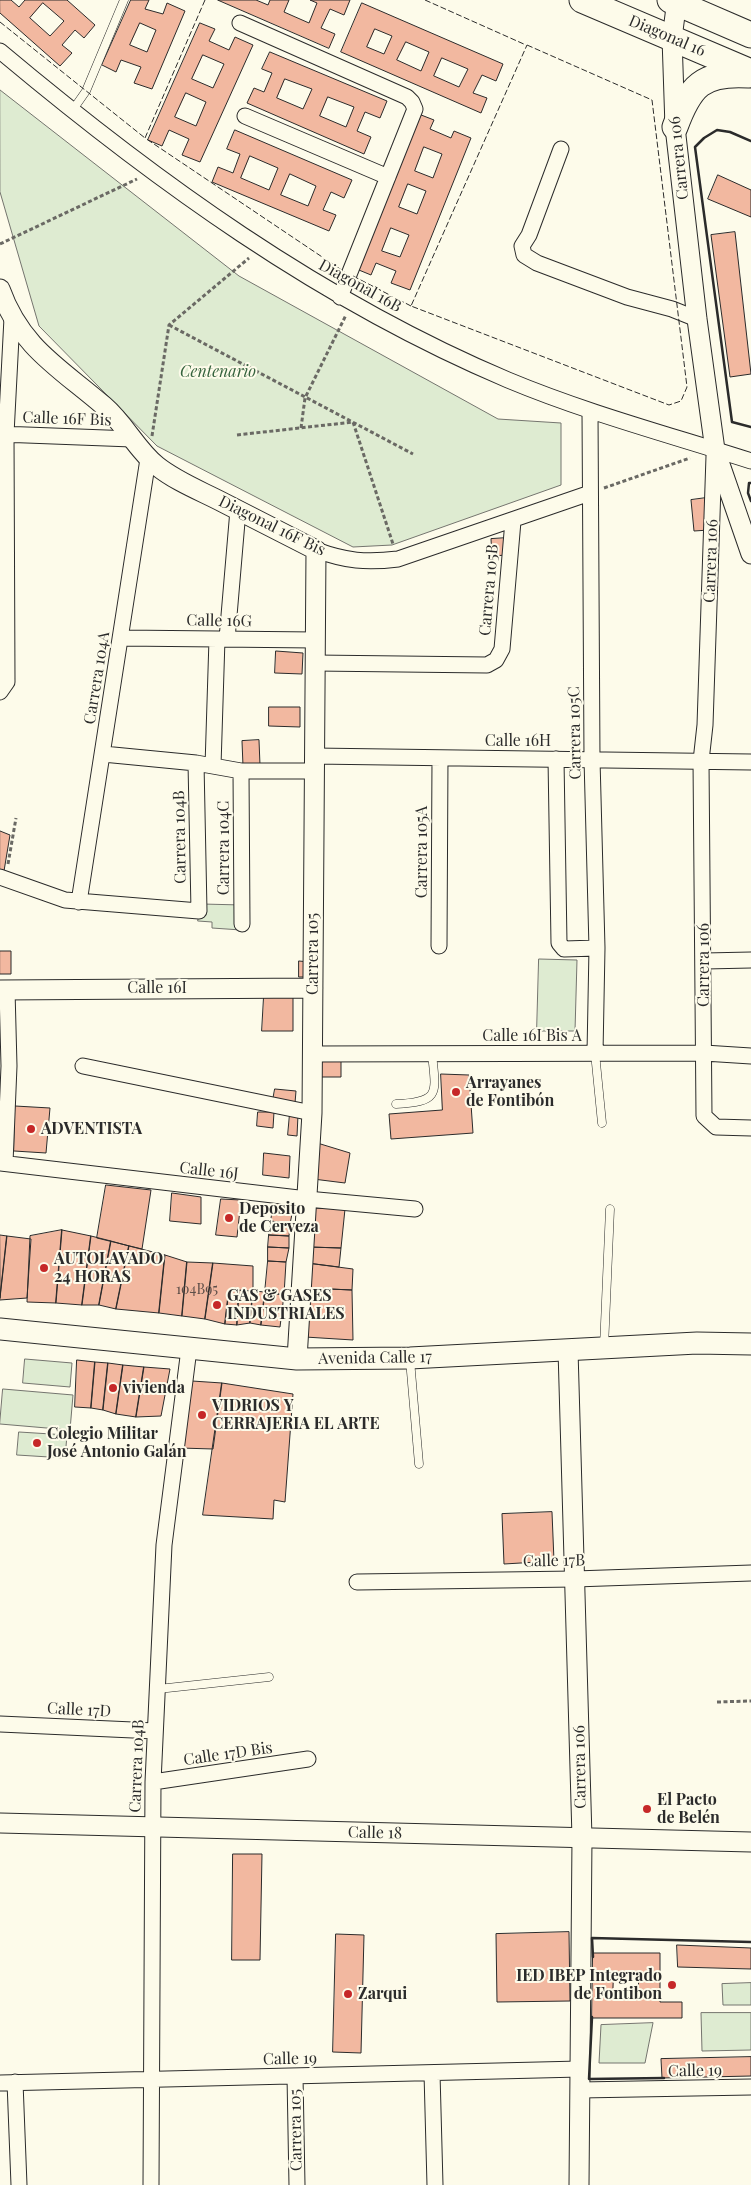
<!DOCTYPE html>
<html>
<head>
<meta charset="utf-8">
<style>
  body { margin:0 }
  canvas { display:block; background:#fdfbea }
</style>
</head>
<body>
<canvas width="751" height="2185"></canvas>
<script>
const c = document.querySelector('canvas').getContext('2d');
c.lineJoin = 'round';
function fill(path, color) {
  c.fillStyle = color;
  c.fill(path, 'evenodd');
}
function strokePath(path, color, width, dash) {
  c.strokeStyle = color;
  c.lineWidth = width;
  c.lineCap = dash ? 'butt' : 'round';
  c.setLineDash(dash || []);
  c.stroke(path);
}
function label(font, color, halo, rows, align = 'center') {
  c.font = font + ' "Playfair Display",serif';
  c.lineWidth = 4;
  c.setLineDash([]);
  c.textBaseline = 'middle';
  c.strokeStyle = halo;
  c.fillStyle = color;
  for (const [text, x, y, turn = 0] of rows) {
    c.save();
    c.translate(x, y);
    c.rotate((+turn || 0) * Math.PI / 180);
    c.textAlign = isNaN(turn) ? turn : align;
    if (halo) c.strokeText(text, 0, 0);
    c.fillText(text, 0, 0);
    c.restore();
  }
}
const green = new Path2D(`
  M 0,90 L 239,276 L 498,419 L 561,423 L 561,485 L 392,545 L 353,547 L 157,446 L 39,326 L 0,192 Z
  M 202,904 L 242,905 L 241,930 L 212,928 L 212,922 L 198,921 Z
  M 539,959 L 577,960 L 575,1031 L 537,1031 Z
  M 25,1359 L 72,1363 L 70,1387 L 23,1383 Z
  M 3,1389 L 73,1395 L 70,1430 L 0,1424 Z
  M 19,1432 L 67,1435 L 65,1458 L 17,1455 Z
  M 751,1983 L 751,2005 L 723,2005 L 722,1984 Z
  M 751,2013 L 751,2050 L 702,2051 L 701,2013 Z
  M 653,2023 L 645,2063 L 599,2063 L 601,2025 Z`);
const building = new Path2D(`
  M 0,0 L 11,0 L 19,7 L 25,0 L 67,0 L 95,25 L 84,38 L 75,30 L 62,45 L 72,53 L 60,66 L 0,13 ZM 43,3 L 64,21 L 50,36 L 30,18 Z
  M 131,0 L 149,0 L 145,9 L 163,14 L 167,3 L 185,11 L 152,89 L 134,83 L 141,67 L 121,60 L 116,72 L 102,65 ZM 140,23 L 156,30 L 147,52 L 130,45 Z
  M 218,0 L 256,0 L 268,5 L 270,0 L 289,0 L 284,12 L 309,23 L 317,3 L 310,0 L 350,0 L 344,15 L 330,9 L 321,28 L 335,34 L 329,48 Z
  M 362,3 L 503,64 L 496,81 L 482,75 L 473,93 L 487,98 L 481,113 L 341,52 ZM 375,29 L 392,36 L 384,54 L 367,47 ZM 406,42 L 429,52 L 421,71 L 397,60 ZM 442,58 L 468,69 L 459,87 L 434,76 Z
  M 200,23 L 215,29 L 209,41 L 229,50 L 235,37 L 253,45 L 200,162 L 182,155 L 189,139 L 169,130 L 162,146 L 148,140 ZM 203,55 L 224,64 L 213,88 L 192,79 ZM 186,93 L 206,102 L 196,126 L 175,117 Z
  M 270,52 L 387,101 L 380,118 L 365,112 L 357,131 L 371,137 L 364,154 L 247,103 L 254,88 L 264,92 L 272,73 L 262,69 ZM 285,79 L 312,89 L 303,109 L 277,98 ZM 328,97 L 354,107 L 346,127 L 320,116 Z
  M 416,113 L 434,120 L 430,129 L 451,138 L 454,131 L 471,138 L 410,290 L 391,283 L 396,271 L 376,263 L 371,275 L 354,268 ZM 424,147 L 442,154 L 433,178 L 415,171 ZM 408,184 L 426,191 L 417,214 L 399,207 ZM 391,228 L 409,235 L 400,257 L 382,251 Z
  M 235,130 L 352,180 L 344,198 L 331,192 L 323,210 L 336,215 L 329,231 L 212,182 L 218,167 L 233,173 L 240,154 L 227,149 ZM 250,156 L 278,168 L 269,190 L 241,178 ZM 290,174 L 316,186 L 308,206 L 281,195 Z
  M 718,175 L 751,190 L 751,217 L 708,199 Z
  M 735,232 L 751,374 L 730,377 L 711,235 Z
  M 706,498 L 709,530 L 694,531 L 691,500 Z
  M 507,538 L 507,555 L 492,556 L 491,539 Z
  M 276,651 L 303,653 L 302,674 L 275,673 Z
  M 269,707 L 300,707 L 300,727 L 269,726 Z
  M 259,740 L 260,765 L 243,766 L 242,741 Z
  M 0,831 L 10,835 L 4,871 L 0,870 Z
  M 0,951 L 11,951 L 11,974 L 0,974 Z
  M 299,961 L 309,962 L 308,977 L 299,977 Z
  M 264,996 L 293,997 L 293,1031 L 262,1031 Z
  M 322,1056 L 341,1056 L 341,1077 L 321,1077 Z
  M 441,1074 L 469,1075 L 473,1133 L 391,1139 L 389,1114 L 442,1110 Z
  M 275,1089 L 296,1091 L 295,1103 L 273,1100 Z
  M 15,1106 L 50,1108 L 46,1153 L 14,1151 Z
  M 258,1112 L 274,1112 L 273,1128 L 257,1126 Z
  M 290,1113 L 298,1115 L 297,1136 L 288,1135 Z
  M 314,1142 L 350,1153 L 345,1183 L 313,1179 Z
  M 264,1153 L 290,1156 L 289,1178 L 263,1175 Z
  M 106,1185 L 151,1190 L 142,1249 L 97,1238 Z
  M 172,1193 L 201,1197 L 201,1224 L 170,1221 Z
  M 221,1199 L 241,1200 L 237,1237 L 216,1235 Z
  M 274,1201 L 294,1204 L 290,1224 L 271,1221 Z
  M 312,1208 L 345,1209 L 341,1248 L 309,1247 Z
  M 271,1221 L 290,1224 L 289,1236 L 269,1235 Z
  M 62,1230 L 91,1236 L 82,1305 L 56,1303 Z
  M 62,1230 L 56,1303 L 27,1302 L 30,1236 Z
  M 0,1235 L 7,1236 L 0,1298 Z
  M 269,1235 L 289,1236 L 289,1248 L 268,1247 Z
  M 7,1236 L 31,1239 L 27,1298 L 0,1300 Z
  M 91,1236 L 111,1241 L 99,1305 L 82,1305 Z
  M 111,1241 L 129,1246 L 116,1309 L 99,1305 Z
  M 129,1246 L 165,1255 L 159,1313 L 116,1309 Z
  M 268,1247 L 289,1248 L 286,1262 L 268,1261 Z
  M 309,1247 L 341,1248 L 339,1267 L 307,1263 Z
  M 165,1255 L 187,1262 L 182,1316 L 159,1313 Z
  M 268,1261 L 286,1262 L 284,1295 L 265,1292 Z
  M 187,1262 L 213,1263 L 205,1319 L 182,1316 Z
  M 213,1263 L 253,1266 L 253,1291 L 229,1290 L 225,1324 L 205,1319 Z
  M 307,1263 L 353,1269 L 352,1290 L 307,1288 Z
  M 307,1288 L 352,1290 L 353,1340 L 305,1337 Z
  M 229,1290 L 239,1290 L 237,1325 L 225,1324 Z
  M 239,1290 L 253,1291 L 250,1323 L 237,1325 Z
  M 253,1291 L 265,1292 L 261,1325 L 250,1323 Z
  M 265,1292 L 284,1295 L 280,1327 L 261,1325 Z
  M 77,1360 L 95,1362 L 91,1408 L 75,1407 Z
  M 95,1362 L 108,1363 L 103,1410 L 91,1408 Z
  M 108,1363 L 123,1365 L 116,1414 L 103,1410 Z
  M 123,1365 L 144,1367 L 136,1417 L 116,1414 Z
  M 144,1367 L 170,1369 L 161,1416 L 136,1417 Z
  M 192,1381 L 222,1383 L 213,1449 L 180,1448 Z
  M 222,1383 L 293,1394 L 285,1502 L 274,1500 L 273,1519 L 203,1515 Z
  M 552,1512 L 554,1561 L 504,1564 L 502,1514 Z
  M 233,1854 L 262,1854 L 260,1960 L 232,1960 Z
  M 569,1932 L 570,2001 L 497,2002 L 496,1934 Z
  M 336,1934 L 364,1935 L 361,2053 L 333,2052 Z
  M 677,1945 L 751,1948 L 751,1969 L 678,1967 Z
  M 593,1953 L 660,1953 L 660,2002 L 682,2002 L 682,2018 L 592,2018 ZM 614,1972 L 639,1972 L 638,1996 L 613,1996 Z
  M 751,2057 L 751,2076 L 662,2078 L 661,2059 Z`);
const path = new Path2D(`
  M 0,244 L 137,179
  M 169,325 L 413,454
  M 301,428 L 305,398 L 346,315
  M 237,435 L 353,422 L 393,544
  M 152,436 L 169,325 L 249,258
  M 604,488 L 690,458
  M 8,864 L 16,818
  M 717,1702 L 751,1701`);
const service = new Path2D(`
  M 72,111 L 86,91 L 124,0
  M 595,1053 L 602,1123
  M 396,1104 C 441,1102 436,1093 432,1054
  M 604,1347 L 610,1209
  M 410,1360 L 419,1464
  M 158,1689 L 269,1677`);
const minor = new Path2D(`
  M 240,23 L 407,97 L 412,102 L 415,109 L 340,297
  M 0,51 C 155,181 321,301 508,380 C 587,413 670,435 751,461
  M 245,116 L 388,177
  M 561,149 L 529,235 L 522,246 L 524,255 L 537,263 L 627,297 L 672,309 L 697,319
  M 590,412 L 592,759 L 597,948 L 595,1053
  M 0,434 L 132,439
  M 714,456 L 705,725 L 701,761 L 704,1116 L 716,1127 L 751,1128
  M 316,550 C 346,561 366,563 398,559 L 590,493
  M 122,638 L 315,640
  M 227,639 L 238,510
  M 315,663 L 487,665 L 496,660 L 502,649 L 513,521
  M 0,692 L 7,682 L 6,434 L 12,318
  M 103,754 L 196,763 L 241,771 L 314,771
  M 314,756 L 751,762
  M 556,759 L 559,943 L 564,949 L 597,948
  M 213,766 L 217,639
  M 241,771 L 242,924
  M 0,877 L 65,900 L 199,911 L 196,763
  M 79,902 L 148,459
  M 439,946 L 440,758
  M 705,961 L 751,960
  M 313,1054 L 704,1053 L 751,1056
  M 83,1066 L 312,1113
  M 0,1163 L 307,1199 L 415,1209
  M 5,1163 L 9,1066 L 7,990
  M 357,1582 L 575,1579 L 751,1573
  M 0,1724 L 155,1731
  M 153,1782 L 308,1759
  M 432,2073 L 435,2185
  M 295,2076 L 297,2185
  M 15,2082 L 19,2185
  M 0,2083 L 580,2069
  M 580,2090 L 751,2087
  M 151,2185 L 153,1782 L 164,1545 L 189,1349`);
const tertiary = new Path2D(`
  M 677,0 L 672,38 L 675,127 L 697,319 L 715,450 L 751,554
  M 0,289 C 21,348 60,368 104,406 C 125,424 136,449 157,466 C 177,482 201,491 224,503 C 254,518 285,534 316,550 L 312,1113 L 297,1359
  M 0,990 L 313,988
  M 568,1350 L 582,1838 L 579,2185
  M 0,1823 L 751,1842`);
const secondary = new Path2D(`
  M 0,1329 L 297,1359 L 410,1358 L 697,1343 L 751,1344`);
const primary = new Path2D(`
  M 582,0 L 751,72
  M 670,0 L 751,35
  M 675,127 C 690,86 702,72 749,75`);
const fence = new Path2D(`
  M 205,0 L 145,138 L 346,273
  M 425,0 L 526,45
  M 0,22 L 145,138
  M 527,45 L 652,100 L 687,387 L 681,401 L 669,405 L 411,306 Z
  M 353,276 L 411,306 L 412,304`);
const wall = new Path2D(`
  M 751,141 L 730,132 L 717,130 L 704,138 L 695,147 L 732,422 L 751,427
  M 751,483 L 749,483 L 748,493 L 751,501
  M 593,1957 L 592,1938 L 751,1942
  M 592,2017 L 589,2079 L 664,2078`);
const markers = [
  [456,1092,5,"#c62828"],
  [31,1129,5,"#c62828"],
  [229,1218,5,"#c62828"],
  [44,1268,5,"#c62828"],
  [217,1305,5,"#c62828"],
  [113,1388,5,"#c62828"],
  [202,1415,5,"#c62828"],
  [37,1443,5,"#c62828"],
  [647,1809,5,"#c62828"],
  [672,1985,5,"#c62828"],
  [348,1994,5,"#c62828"]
];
const numberNames = [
  ["104B95",197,1290]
];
const streetNames = [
  ["Diagonal 16",667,36,23],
  ["Carrera 106",679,158,-96],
  ["Diagonal 16B",360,286,29],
  ["Calle 16F Bis",67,419,2],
  ["Diagonal 16F Bis",272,526,26],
  ["Carrera 106",711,561,-88],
  ["Carrera 105B",489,590,-85],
  ["Calle 16G",219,621,1],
  ["Carrera 104A",97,678,-81],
  ["Carrera 105C",575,733,-91],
  ["Calle 16H",518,741],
  ["Carrera 104B",180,837,-91],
  ["Carrera 104C",224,848,-90],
  ["Carrera 105A",422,852,-90],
  ["Carrera 105",313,954,-90],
  ["Carrera 106",704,965,-90],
  ["Calle 16I",157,988],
  ["Calle 16I Bis A",532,1036],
  ["Calle 16J",209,1171,6],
  ["Avenida Calle 17",375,1358,-1],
  ["Calle 17B",554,1561,-1],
  ["Calle 17D",79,1710,3],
  ["Calle 17D Bis",228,1754,-8],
  ["Carrera 104B",137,1766,-88],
  ["Carrera 106",580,1767,-91],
  ["Calle 18",375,1833,1],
  ["Calle 19",290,2059,-1],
  ["Calle 19",695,2071,-1],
  ["Carrera 105",296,2130,-91]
];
const parkNames = [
  ["Centenario",218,372]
];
const poiNames = [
  ["Arrayanes",466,1083],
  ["de Fontibón",466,1101],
  ["ADVENTISTA",41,1129],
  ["Deposito",239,1209],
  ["de Cerveza",239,1227],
  ["AUTOLAVADO",54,1259],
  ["24 HORAS",54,1277],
  ["GAS & GASES",227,1296],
  ["INDUSTRIALES",227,1314],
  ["vivienda",123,1388],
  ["VIDRIOS Y",212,1406],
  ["CERRAJERIA EL ARTE",212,1424],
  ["Colegio Militar",47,1434],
  ["José Antonio Galán",47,1452],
  ["El Pacto",657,1800],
  ["de Belén",657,1818],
  ["IED IBEP Integrado",662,1976,"right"],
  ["de Fontibon",662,1994,"right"],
  ["Zarqui",358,1994]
];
fill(green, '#deebd1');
strokePath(green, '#74746e', 1);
fill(building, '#f2b8a0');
strokePath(building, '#2b2b2b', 1);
strokePath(service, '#2b2b2b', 9);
strokePath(minor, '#2b2b2b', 17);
strokePath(tertiary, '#2b2b2b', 21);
strokePath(secondary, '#2b2b2b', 23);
strokePath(primary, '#2b2b2b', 27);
strokePath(path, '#6a6964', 3, [4, 2.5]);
strokePath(service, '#fdfbea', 8);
strokePath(minor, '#fdfbea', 15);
strokePath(tertiary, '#fdfbea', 19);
strokePath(secondary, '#fdfbea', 21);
strokePath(primary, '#fdfbea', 25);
strokePath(fence, '#2b2b2b', 1, [6, 2.5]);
strokePath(wall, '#2b2b2b', 2.5);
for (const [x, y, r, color] of markers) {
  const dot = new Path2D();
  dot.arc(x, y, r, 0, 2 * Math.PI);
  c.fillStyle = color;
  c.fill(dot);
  strokePath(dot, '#fdfbea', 2);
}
label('14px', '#5d4e48', null, numberNames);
label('16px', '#2b2b2b', '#fdfbea', streetNames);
label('italic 16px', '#34623c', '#fdfbea', parkNames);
label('bold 16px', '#2b2b2b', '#fdfbea', poiNames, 'left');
</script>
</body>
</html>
